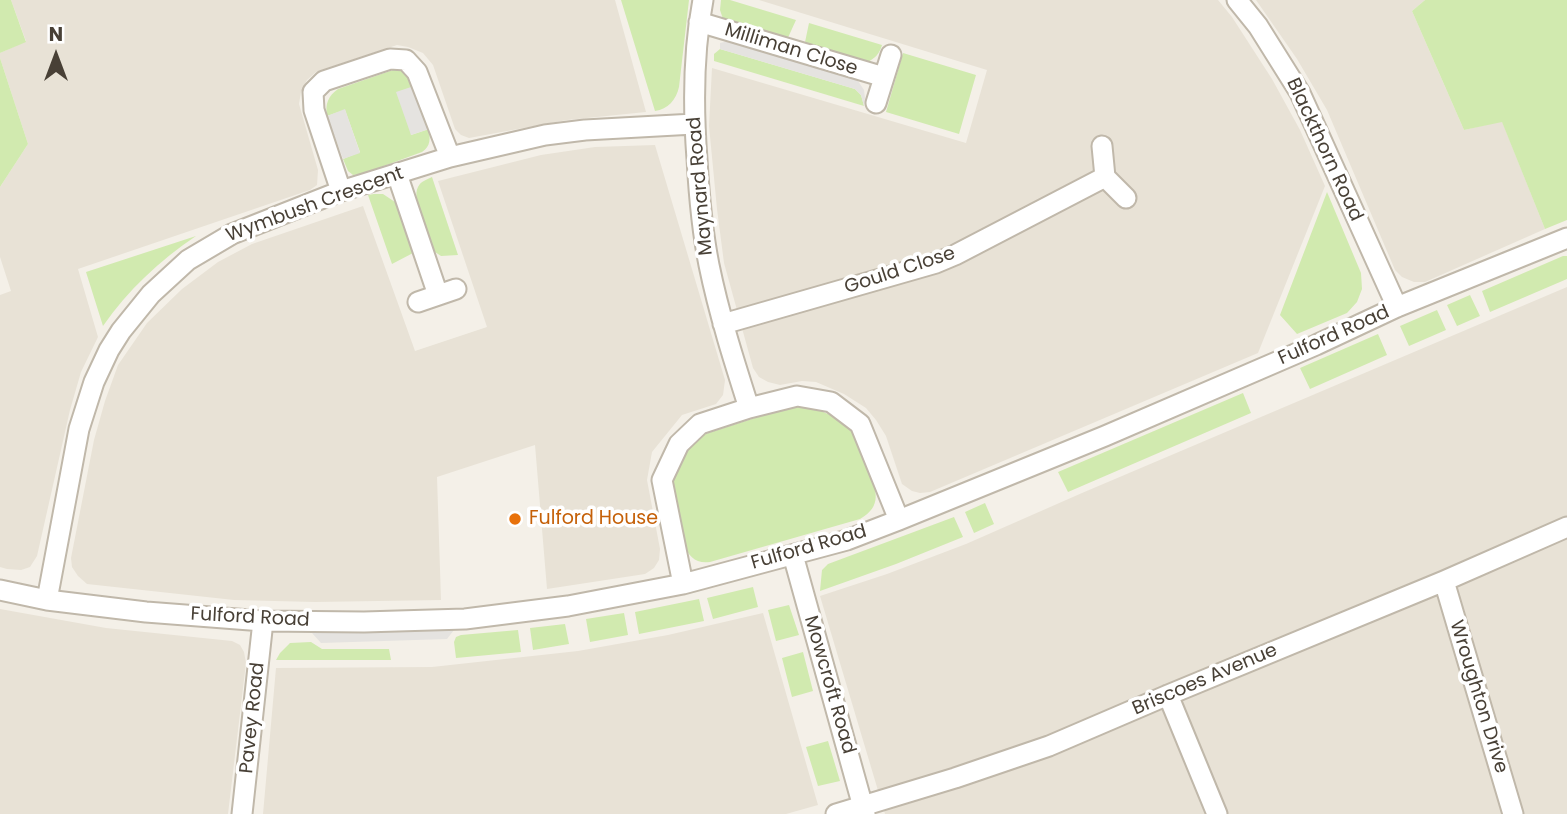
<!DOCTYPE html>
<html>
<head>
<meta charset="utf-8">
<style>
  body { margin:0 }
  #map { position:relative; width:1567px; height:814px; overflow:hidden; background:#f4f0e8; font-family:Poppins,sans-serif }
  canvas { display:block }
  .north { position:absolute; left:21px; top:21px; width:70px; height:70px; -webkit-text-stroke:5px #fff; paint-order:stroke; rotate:0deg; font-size:19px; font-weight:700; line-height:28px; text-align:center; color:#484036 }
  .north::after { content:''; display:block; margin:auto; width:24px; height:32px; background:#484036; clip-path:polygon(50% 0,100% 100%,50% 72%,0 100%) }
</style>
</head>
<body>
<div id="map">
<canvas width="1567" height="814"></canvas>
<div class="north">N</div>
</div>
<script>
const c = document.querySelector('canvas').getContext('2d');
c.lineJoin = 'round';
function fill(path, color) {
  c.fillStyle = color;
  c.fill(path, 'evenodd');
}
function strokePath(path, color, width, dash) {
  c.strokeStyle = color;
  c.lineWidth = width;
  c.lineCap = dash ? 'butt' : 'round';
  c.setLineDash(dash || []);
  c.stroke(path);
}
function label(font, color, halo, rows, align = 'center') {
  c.font = font + ' Poppins,sans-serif';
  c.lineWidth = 7;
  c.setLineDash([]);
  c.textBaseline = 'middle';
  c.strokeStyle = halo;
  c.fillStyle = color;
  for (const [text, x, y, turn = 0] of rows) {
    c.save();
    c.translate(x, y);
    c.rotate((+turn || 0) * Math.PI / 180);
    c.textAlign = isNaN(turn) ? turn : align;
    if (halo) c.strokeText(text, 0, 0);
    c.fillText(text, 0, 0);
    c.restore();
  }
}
const residential = new Path2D(`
  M 11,0 L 615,0 L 646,112 L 567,120 L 469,138 L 461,135 L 455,129 L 433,65 L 423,53 L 408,47 L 397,45 L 316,72 L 307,80 L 301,92 L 299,104 L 318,170 L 317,185 L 310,190 L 78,269 L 98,337 L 81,372 L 70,410 L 37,556 L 30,567 L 21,570 L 7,569 L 0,567 L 0,295 L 11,291 L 0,257 L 0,187 L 28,144 L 0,58 L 0,53 L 26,41 Z
  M 759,0 L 1218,0 L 1232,17 L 1272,79 L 1300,130 L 1325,186 L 1258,353 L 930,492 L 920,493 L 912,491 L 902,484 L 886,436 L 876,420 L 866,408 L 844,394 L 816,382 L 802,381 L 780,385 L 768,382 L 759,377 L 753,368 L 724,263 L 717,209 L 709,126 L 712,68 L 966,143 L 987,70 Z
  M 1256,0 L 1425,0 L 1412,11 L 1464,130 L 1502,121 L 1545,229 L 1425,282 L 1414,282 L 1402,277 L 1395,270 L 1327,110 L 1297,59 Z
  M 655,145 L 725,380 L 723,395 L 716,404 L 682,415 L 652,452 L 647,480 L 660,549 L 659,560 L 654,568 L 645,574 L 547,589 L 535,445 L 437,477 L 441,600 L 315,602 L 234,600 L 87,584 L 78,576 L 72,567 L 71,558 L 94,440 L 105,401 L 118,365 L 147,323 L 182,289 L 218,262 L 252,244 L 363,206 L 415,351 L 487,327 L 438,181 L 541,155 L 595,147 Z
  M 1567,287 L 1567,814 L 885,814 L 820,596 L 887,574 L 966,544 L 1082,493 Z
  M 0,609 L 106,628 L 232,641 L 240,645 L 244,652 L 246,663 L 228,814 L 0,814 Z
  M 763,613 L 818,805 L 786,814 L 263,814 L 276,668 L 432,667 L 578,651 L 668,635 Z`);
const green = new Path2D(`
  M 0,0 L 11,0 L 26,42 L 0,53 Z
  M 621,0 L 689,0 L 679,87 C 676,100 668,109 655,111 Z
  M 721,0 L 730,0 L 796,20 L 786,42 L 724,22 L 720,10 Z
  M 1425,0 L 1567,0 L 1567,220 L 1545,229 L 1502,122 L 1464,130 L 1412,11 Z
  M 809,23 L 882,45 C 879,55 875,58 866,63 L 804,47 Z
  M 720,49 L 855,89 L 861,95 L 864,106 L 714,61 L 714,54 Z
  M 903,53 L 976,75 L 959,134 L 886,112 Z
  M 0,58 L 28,144 L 0,187 Z
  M 393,70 C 423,67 412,116 411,135 L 429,129 C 430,139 431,146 422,152 L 362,174 L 353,175 L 348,171 L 343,159 L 360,152 L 345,110 L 327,116 C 325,104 328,96 338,89 Z
  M 432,177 L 458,255 L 441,256 L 435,252 C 428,241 411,198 418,187 C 421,181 426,180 432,177 Z
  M 1327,192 L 1361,273 L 1362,289 L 1357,302 L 1347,313 L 1297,334 L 1280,315 Z
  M 374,194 L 383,194 L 395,202 L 413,253 L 392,264 L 368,195 Z
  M 196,236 C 159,261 128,290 103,326 L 86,272 Z
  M 1563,256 L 1567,256 L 1567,279 L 1490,312 L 1482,291 Z
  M 1470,295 L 1480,316 L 1457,326 L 1447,305 Z
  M 1437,310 L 1446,330 L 1409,346 L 1400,326 Z
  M 1378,334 L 1387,355 L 1310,389 L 1300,368 Z
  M 1243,393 L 1251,413 L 1068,492 L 1058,472 Z
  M 803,406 C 824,410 845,420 857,438 C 861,449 865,460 869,470 C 876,490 883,506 860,519 L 710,562 C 683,566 681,533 677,513 C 675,503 671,491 673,480 C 676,462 691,440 708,433 L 786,408 Z
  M 985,503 L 994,524 L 974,533 L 965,512 Z
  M 954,517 L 963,537 L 896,564 L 820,591 L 822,570 L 828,564 Z
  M 753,587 L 758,607 L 713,619 L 707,598 Z
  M 699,599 L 704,621 L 639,634 L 635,612 Z
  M 789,605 L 799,635 L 776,641 L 768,610 Z
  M 624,613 L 628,635 L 590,642 L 586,619 Z
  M 565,624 L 569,644 L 533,650 L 530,628 Z
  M 518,630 L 521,652 L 456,658 L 454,642 L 456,637 L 461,635 Z
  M 311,642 L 322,649 L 389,649 L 391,660 L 276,660 L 280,653 L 290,643 Z
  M 803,652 L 813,691 L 792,697 L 782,658 Z
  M 828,741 L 840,781 L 818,786 L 806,747 Z`);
const parking = new Path2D(`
  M 729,41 L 852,77 L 858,81 L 864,90 L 865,98 L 864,106 L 861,95 L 855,89 L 720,49 L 720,43 Z
  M 414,86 L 429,129 L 411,135 L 396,92 Z
  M 345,109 L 360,153 L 343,159 L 327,116 Z
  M 454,630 L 447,639 L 321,643 L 312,633 Z`);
const minor = new Path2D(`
  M 703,0 C 693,52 693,106 697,159 C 699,195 702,230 709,265 C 719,314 734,361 749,408
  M 1237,0 L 1258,26 L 1300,93 L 1397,307
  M 699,22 L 884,77
  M 876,103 L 891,55
  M 1102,146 L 1105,177 L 1126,198
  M 397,174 L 438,295
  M 341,191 L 314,110 L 313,92 L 324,81 L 390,59 L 406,60 L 417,72 L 450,157
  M 418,302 L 456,289
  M 723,324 L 936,263 L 955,255 L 1105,177
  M 793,555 L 865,814
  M 1444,581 L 1513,814
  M 683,584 L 662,480 L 679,444 L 700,424 L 749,408 L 797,396 L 831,402 L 860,424 L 899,520
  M 0,590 L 47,600 L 146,612 L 263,621 L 364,622 L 465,619 L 568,606 L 683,584 L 847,540 L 899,520 L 1105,436 L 1316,345 L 1397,307 L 1567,238
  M 47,600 L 79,429 L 94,382 L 109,350 L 121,331 L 151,294 L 188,260 L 232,234 L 341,191 L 450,157 L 545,135 L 585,130 L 694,124
  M 1168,695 L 1217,814
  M 242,814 L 263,621
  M 836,814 L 955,778 L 1049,746 L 1168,695 L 1444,581 L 1567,527`);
const markers = [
  [515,519,7,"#e8710a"]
];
const streetNames = [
  ["Milliman Close",791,50,17],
  ["Blackthorn Road",1324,150,65],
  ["Maynard Road",701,186,-95],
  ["Wymbush Crescent",315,205,-20],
  ["Gould Close",900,271,-18],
  ["Fulford Road",1334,336,-24],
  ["Fulford Road",809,548,-16],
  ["Fulford Road",250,618,3],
  ["Briscoes Avenue",1205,680,-23],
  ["Mowcroft Road",829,685,74],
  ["Wroughton Drive",1478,697,73],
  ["Pavey Road",253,718,-84]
];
const foodNames = [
  ["Fulford House",529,519]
];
fill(residential, '#e8e2d6');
fill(green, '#d1eaaf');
fill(parking, '#e5e3e0');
strokePath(minor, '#c0b8aa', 23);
strokePath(minor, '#fff', 19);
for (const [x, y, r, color] of markers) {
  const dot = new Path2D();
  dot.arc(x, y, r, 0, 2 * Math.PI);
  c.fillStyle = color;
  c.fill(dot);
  strokePath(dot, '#fff', 2.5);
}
label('19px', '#484036', '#fff', streetNames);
label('19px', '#c56008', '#fff', foodNames, 'left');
</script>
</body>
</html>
